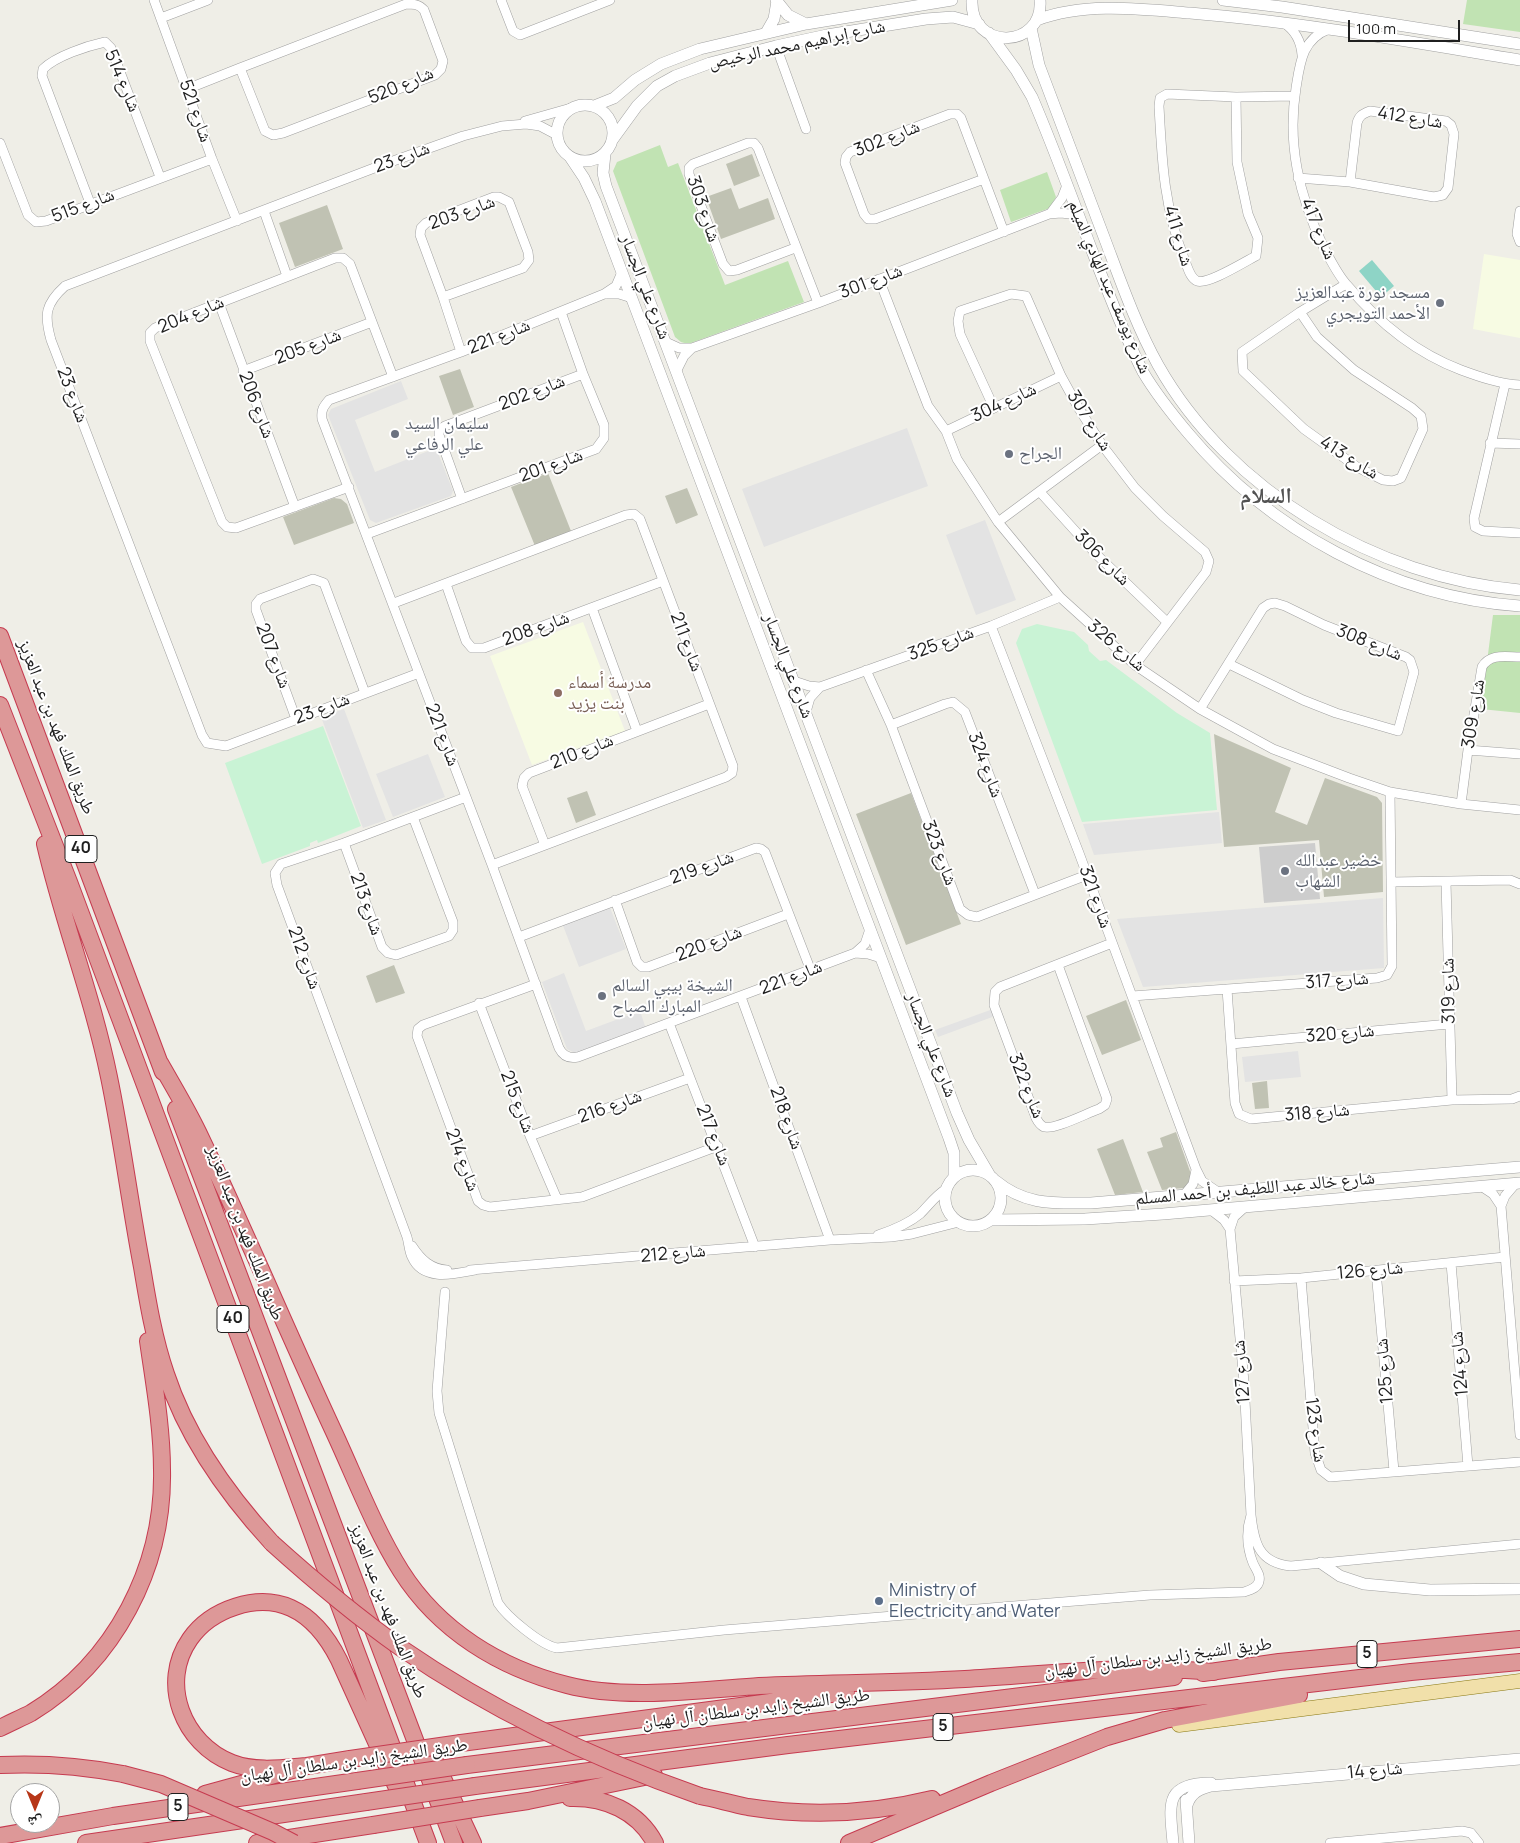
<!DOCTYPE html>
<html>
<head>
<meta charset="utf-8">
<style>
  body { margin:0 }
  #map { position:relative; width:1520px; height:1843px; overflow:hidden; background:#efeee7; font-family:Manrope,"Noto Naskh Arabic",sans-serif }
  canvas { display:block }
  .north { position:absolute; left:10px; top:1783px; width:50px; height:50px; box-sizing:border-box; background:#fff; border:1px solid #a5a5a5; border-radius:50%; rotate:180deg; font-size:14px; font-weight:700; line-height:20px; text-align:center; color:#1f1f1f }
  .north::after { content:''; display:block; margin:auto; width:18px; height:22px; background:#b73618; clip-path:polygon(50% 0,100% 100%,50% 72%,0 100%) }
  .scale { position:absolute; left:1348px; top:20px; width:112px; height:22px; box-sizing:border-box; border:2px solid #1f1f1f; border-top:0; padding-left:6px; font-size:15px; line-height:18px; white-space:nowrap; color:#1f1f1f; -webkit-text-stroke:4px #fff; paint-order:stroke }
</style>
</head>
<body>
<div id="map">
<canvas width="1520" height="1843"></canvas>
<div class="north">ش</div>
<div class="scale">100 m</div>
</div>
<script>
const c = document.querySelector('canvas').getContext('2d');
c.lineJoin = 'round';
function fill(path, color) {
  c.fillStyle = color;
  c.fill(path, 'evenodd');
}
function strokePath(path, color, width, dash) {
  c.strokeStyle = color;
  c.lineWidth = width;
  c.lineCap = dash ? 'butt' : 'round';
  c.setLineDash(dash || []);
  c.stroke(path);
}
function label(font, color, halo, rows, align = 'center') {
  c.font = font + ' Manrope,"Noto Naskh Arabic",sans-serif';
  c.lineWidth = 4;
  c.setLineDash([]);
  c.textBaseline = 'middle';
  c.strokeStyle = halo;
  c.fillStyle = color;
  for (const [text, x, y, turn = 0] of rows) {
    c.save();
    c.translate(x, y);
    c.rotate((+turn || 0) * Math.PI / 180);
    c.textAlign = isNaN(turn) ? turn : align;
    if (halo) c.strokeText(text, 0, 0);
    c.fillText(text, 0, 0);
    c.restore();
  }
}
const education = new Path2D(`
  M 1484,254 L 1520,260 L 1520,338 L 1473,329 Z
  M 583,622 L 625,731 L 532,765 L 490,656 Z`);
const religious = new Path2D(`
  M 1315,843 L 1320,899 L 1264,903 L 1259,847 Z`);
const construction = new Path2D(`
  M 752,154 L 760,176 L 734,186 L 726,164 Z
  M 731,188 L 739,209 L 768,198 L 775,219 L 721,239 L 706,197 Z
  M 327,205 L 343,249 L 295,267 L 279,223 Z
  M 460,369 L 474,407 L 453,415 L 439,376 Z
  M 548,473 L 571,531 L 535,546 L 511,487 Z
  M 687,488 L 698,515 L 676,524 L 665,496 Z
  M 334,498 L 341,499 L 347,504 L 354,523 L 294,545 L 283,517 Z
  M 1214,734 L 1291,768 L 1275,812 L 1307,825 L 1325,778 L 1377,797 L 1382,803 L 1383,892 L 1324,897 L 1319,840 L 1224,847 Z
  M 587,791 L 596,815 L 576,823 L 567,798 Z
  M 911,793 L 961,924 L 906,945 L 856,814 Z
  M 394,965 L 405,993 L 376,1003 L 366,976 Z
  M 1126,1000 L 1141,1040 L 1102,1055 L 1086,1016 Z
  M 1267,1081 L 1269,1108 L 1255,1109 L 1252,1083 Z
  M 1176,1132 L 1191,1174 L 1190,1182 L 1184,1188 L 1162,1190 L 1147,1152 L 1163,1147 L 1160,1138 Z
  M 1123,1139 L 1143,1192 L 1115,1195 L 1097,1149 Z`);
const grass = new Path2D(`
  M 1467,0 L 1520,0 L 1520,32 L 1463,24 Z
  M 660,145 L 668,167 L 678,163 L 725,285 L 788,261 L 804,302 L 688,344 L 681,342 L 675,337 L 613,171 L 617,162 Z
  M 1047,172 L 1056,197 L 1050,208 L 1011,222 L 1000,190 Z
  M 1493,615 L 1520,615 L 1520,713 L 1481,709 Z`);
const park = new Path2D(`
  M 1037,624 L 1074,632 L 1088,645 L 1089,651 L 1100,661 L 1106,660 L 1177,713 L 1210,733 L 1217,810 L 1082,822 L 1016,643 L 1022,629 Z
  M 323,726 L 361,826 L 318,843 L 317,840 L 310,843 L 310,846 L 262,864 L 225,763 Z`);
const pitch = new Path2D(`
  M 1372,260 L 1394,286 L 1381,297 L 1359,271 Z`);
const parking = new Path2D(`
  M 401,381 L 408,399 L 355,420 L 375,472 L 436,448 L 453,491 L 451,496 L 376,523 L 370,520 L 328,415 L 331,409 Z
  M 907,428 L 928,486 L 764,547 L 742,489 Z
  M 985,520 L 1016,600 L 976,615 L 946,535 Z
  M 344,709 L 386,820 L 363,828 L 321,717 Z
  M 428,754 L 445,797 L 393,817 L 376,774 Z
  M 1219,812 L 1222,843 L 1094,855 L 1083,824 Z
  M 1383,898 L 1384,968 L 1143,987 L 1117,919 Z
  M 609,905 L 626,949 L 579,967 L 562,923 Z
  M 564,973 L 586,1031 L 640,1011 L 646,1029 L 577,1054 L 567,1049 L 542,982 Z
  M 993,1009 L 995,1016 L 938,1037 L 935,1030 Z
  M 1298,1051 L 1301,1077 L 1245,1082 L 1242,1057 Z`);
const minor = new Path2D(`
  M 154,0 L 212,159 L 237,221
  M 501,0 L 513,31 L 520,35 L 610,0
  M 161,18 L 208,0
  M 1284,23 C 1296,31 1301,41 1302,55
  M 1329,29 C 1302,39 1300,63 1296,88 C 1287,144 1299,195 1323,246 C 1330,259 1337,274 1347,285 C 1378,322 1416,353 1461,370 C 1480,377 1500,384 1520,385
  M 776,46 L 806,129
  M 187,89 L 240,68 L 265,131 L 273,135 L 283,133 L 435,75 L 441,69 L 443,61 L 424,10 C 419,4 413,4 406,4 L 240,68
  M 1236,97 L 1237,162 L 1248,214 L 1258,238 L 1256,256 C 1244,262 1208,285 1197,281 C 1190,278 1188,268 1185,261 C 1164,208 1162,163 1159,106 L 1160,98 L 1167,94 L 1236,97 L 1295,96
  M 525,121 L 571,108
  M 0,143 L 28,215 L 36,222 L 46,221 L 212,159
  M 1298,178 L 1350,182 L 1434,197 L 1443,195 L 1448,188 L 1454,134 L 1451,125 L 1446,121 L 1370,111 C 1362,114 1359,116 1357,123 L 1350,182
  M 984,179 L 875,219 L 868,219 L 864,214 L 845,163 L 846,157 L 850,152 L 950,114 L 957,114 L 961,118 L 1004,232
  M 90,203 L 42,76 L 43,69 C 56,56 87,46 105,42 L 111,48 L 160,177
  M 264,211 L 287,276
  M 1520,211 L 1517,234 L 1520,242
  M 1050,214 L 1062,198 L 1067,185
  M 795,248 L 737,270 L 729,271 L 723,264 L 689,174 L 689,168 L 693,164 L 748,143 L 754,143 L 758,148 L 818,303
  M 622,272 L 616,286 L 604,294 L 461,352 L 329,400 C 323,407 321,410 322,419 L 492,865 L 559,1048 C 563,1056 569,1059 578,1057 L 855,953 L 865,944 L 870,929
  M 879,279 L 928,406 L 946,431 L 957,459 L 998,522 L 1060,597 L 1135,665 L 1200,709 L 1273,749 L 1349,778 L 1390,792 L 1461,804 L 1520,810
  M 607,294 L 619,294 L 632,298
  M 443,297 L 420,235 L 421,228 L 426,223 L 494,197 L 499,197 L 509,202 L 528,252 L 529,260 L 523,268 L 443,297 L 461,352
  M 219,303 L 295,507
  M 1300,312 L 1317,337 L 1354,370 L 1412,408 L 1421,416 L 1423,429 L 1401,478 L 1393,481 L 1383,480 L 1357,467 L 1304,429 L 1243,371 L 1242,352 L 1300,312 L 1346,284
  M 666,342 L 679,348 L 692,348 L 818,303 L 1049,214 L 1061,213 L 1078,215
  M 677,370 L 684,356 L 692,348
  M 243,371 L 372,322
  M 1505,384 L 1474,518 L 1475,527 L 1483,531 L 1520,533
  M 994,408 L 960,334 L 958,321 L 960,311 L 1011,294 L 1026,296 L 1061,376 L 1078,407 L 1102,445 L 1135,488 L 1163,516 L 1205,552 L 1209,561 L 1206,572 L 1135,665
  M 946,431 L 1061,376
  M 1490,443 L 1520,444
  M 349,487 L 236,528 L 227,527 L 222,522 L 150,341 L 150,333 L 155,328 L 335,258 L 343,258 L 350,264 L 393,377
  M 1040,492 L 1096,554 L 1167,622
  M 462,499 L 439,435 L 439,430 L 445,426 L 583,374
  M 998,522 L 1102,445
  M 367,534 L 596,449 L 604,438 L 604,425 L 583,374 L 561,312
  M 446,584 L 466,641 L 472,648 L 484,648 L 663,581
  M 394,603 L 626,515 L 634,514 L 640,519 L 733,766 L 732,773 L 726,777 L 492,865
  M 592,608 L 637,731
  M 991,626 L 1079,853 L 1196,1169 L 1202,1181 L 1218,1192
  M 866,670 L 891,725 L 960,909 L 968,915 L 977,917 L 1087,875
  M 419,673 L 226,746 L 207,743 L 202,735 L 51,340 C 44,315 45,304 65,286 L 382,165 L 463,136 L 502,126 L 526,124 L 540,126 L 557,135
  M 794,681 L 809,686 L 820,687 L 991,626 L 1060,597
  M 1200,709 L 1263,608 L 1269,604 L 1275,603 L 1285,606 L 1324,625 L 1406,657 L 1410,660 L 1414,672 L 1398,731 L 1336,713 L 1303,700 L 1229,664
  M 806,712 L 810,698 L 820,687
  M 296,719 L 256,610 L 256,604 L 260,599 L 313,579 L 324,583 L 365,693
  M 891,725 L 945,704 L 953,702 L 965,712 L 1035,894
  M 1468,750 L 1520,754
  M 466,797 L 344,843 L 281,864 L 275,873 L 277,885 L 407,1237 C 409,1244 409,1251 412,1257 C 423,1282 454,1274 475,1270
  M 1461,804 L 1468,750 L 1482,667 C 1490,653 1506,657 1520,657
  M 344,843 L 382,947 L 388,953 L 396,955 L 449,936 L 453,930 L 453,922 L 413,817
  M 545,845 L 522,786 L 524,778 L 529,773 L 709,704
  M 1391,882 L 1510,880 L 1520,884
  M 1446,882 L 1452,1100
  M 615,900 L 637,962 L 642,967 L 648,967 L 788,914
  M 519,937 L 756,848 L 761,849 L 765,852 L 811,971
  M 855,953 L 868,954 L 881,958
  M 1058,965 L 1107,1099 L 1105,1105 L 1099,1109 C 1087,1113 1055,1130 1044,1127 C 1040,1125 1038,1122 1036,1118 L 994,1005 L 995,992 L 1000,987 L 1112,943
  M 536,984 L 423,1025 L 418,1029 L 417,1036 L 478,1201 L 483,1205 L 490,1207 L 582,1197 L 718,1146
  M 1227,989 L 1235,1103 L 1239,1114 L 1251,1119 L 1452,1100 L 1512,1099 L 1520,1096
  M 1132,996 L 1377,978 L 1387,975 L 1392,966 L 1390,792
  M 741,997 L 830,1240
  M 479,1003 L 530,1136 L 557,1199
  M 669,1023 L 755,1247
  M 1231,1044 L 1449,1024
  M 530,1136 L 690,1078
  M 1516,1183 L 1505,1196 L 1501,1206 L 1520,1435
  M 1481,1186 L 1493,1194 L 1501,1206
  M 1184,1195 L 1193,1184 L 1196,1170
  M 1245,1207 L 1234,1217 L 1230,1229 L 1244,1382 L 1251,1515 C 1254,1543 1259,1563 1291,1566 L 1520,1544
  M 1211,1210 L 1224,1220 L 1230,1229
  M 878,1235 C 893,1230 908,1224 920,1214 C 929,1205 935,1196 946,1189
  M 412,1246 C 421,1260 431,1269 447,1270
  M 1451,1263 L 1468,1466
  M 470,1270 L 830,1240 L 891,1237 L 912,1234 L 959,1222
  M 1376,1271 L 1394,1471
  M 1301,1278 L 1315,1453 L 1321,1470 L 1330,1477 L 1520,1462
  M 1234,1281 L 1301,1278 L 1505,1257
  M 445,1292 L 437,1391 L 439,1413 L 498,1603 C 507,1617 541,1645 557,1648 L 724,1630 L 1038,1604 L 1150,1595 L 1244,1592 C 1250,1590 1258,1588 1259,1581 C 1261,1575 1255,1568 1253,1563 C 1247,1548 1246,1531 1251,1515
  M 1330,1843 L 1462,1831 L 1471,1833 L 1479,1843`);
const tertiary = new Path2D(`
  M 776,0 L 788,15 L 806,24
  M 972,0 C 970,52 1044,49 1040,0
  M 1223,0 L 1282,7 L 1520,44
  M 1037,20 C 1084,2 1141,9 1190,13 C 1301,22 1411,42 1520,60
  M 1031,28 L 1039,65 C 1062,125 1084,185 1107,245 C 1122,285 1137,327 1158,365 C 1229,491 1377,578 1520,590
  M 766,33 L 774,19 L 777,1
  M 989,33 L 1016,70 L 1032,97 C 1057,155 1078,215 1101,274 C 1114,307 1127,341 1143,372 C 1156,394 1172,414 1188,433 C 1270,531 1392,597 1520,606
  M557 133a28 28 0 1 1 56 0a28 28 0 1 1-56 0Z
  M 594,106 L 614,98 L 635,80 L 661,64 L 700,49 L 806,24 L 952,0
  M 613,139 L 637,106 L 657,86 L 675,76 L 710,63 L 776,46 L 827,35 L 926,19 L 953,17 L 979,24
  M 605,154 L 603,173 L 606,186 L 957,1113 L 969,1140 L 989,1174
  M 570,157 L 584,178 L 595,201 L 949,1138 L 954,1153 L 954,1177
  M945 1198a28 28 0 1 1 56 0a28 28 0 1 1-56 0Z
  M 996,1181 C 1026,1206 1055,1203 1091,1203 L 1520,1167
  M 991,1220 L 1085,1219 L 1163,1214 L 1520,1183
  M 1321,1563 L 1340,1576 L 1364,1584 L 1430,1590 L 1520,1589
  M 1186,1800 L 1189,1843
  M 1187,1805 C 1191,1793 1199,1789 1211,1786 L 1520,1759
  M 1173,1843 C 1170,1806 1163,1783 1211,1783`);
const primary = new Path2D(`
  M 1179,1725 L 1520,1681`);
const motorway = new Path2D(`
  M 0,636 L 163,1072
  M 0,705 L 69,882 L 428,1843
  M 45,844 C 63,922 93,998 109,1077 C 122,1140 130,1204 142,1267 C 148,1303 154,1339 166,1374 C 187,1438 227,1494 272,1543
  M 160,1063 C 173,1086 187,1109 198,1132 C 245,1230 287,1331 333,1430 C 354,1475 375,1530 401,1571 C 439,1631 500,1668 567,1685 C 623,1700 701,1690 759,1686 C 828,1683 896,1683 965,1679 C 1048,1674 1131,1664 1214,1672
  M 176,1109 L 454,1843
  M 1203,1673 L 1279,1662 L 1520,1639
  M 0,1728 C 10,1723 21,1718 31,1713 C 115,1662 164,1567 162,1470 C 162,1427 154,1383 148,1341
  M 461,1743 L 846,1692
  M 433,1757 L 473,1843
  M 0,1765 C 42,1763 82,1766 123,1774
  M 467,1765 L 1174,1677
  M 307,1766 C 283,1768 255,1772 232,1763 C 183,1744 159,1683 190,1639 C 211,1609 257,1593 291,1608 C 313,1618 329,1640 339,1660 L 397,1788
  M 475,1786 L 788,1745 L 1411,1672 L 1520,1662
  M 205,1794 L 307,1766 L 350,1759
  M 700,1796 C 716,1799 732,1804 748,1807 C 811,1817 871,1814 932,1799
  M 570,1798 C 605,1797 638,1811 655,1843
  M 480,1808 L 528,1801 L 654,1775
  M 0,1836 L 113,1816 L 357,1781
  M 86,1843 L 366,1802
  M 257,1843 L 373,1825
  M 849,1843 L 991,1783 L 1107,1737 L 1165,1720 L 1299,1695`);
const motorwayBridge = new Path2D(`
  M 272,1543 C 313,1580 356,1616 401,1648 C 494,1712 594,1759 700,1796
  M 350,1759 L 461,1743
  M 123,1774 L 161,1784 L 273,1832 L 294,1843
  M 357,1781 L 467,1765
  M 366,1802 L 475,1786
  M 373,1825 L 480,1808`);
const markers = [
  [1440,303,5,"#6b7280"],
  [395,434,5,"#6b7280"],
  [1009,454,5,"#6b7280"],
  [558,693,5,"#8d6e63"],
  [1285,871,5,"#6b7280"],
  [602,996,5,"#6b7280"],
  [879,1601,5,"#5c6f8a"]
];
const shields = [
  [81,849,32],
  [233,1319,32],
  [1367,1654,20],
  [943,1727,20],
  [178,1807,20]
];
const shieldNames = [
  ["40",81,849],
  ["40",233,1319],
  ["5",1367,1654],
  ["5",943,1727],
  ["5",178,1807]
];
const streetNames = [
  ["شارع إبراهيم محمد الرخيص",797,45,-12],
  ["شارع 514",122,81,67],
  ["شارع 520",401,86,-23],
  ["شارع 521",195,111,70],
  ["شارع 412",1410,118,9],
  ["شارع 302",887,139,-22],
  ["شارع 23",402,158,-20],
  ["شارع 515",83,206,-21],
  ["شارع 303",703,209,71],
  ["شارع 203",462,213,-20],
  ["شارع 417",1318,229,67],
  ["شارع 411",1178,236,73],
  ["شارع 301",871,282,-21],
  ["شارع علي الجسار",645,287,69],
  ["شارع يوسف عبد الهادي الميلم",1109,287,67],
  ["شارع 204",191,315,-23],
  ["شارع 221",499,337,-22],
  ["شارع 205",308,347,-21],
  ["شارع 202",532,393,-21],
  ["شارع 23",72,395,69],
  ["شارع 304",1004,403,-25],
  ["شارع 206",256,405,69],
  ["شارع 307",1089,421,58],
  ["شارع 413",1349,458,32],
  ["شارع 201",551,466,-20],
  ["شارع 306",1102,558,45],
  ["شارع 208",536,629,-20],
  ["شارع 211",686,642,69],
  ["شارع 308",1369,643,22],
  ["شارع 325",941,644,-20],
  ["شارع 326",1116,646,40],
  ["شارع 207",273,656,69],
  ["شارع علي الجسار",788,666,69],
  ["شارع 23",322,709,-21],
  ["شارع 309",1474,714,-81],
  ["طريق الملك فهد بن عبد العزيز",56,727,69],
  ["شارع 221",442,735,69],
  ["شارع 210",582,752,-22],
  ["شارع 324",985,765,69],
  ["شارع 323",939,853,69],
  ["شارع 219",702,868,-20],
  ["شارع 321",1095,897,70],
  ["شارع 213",366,904,70],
  ["شارع 220",709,944,-21],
  ["شارع 212",304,958,70],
  ["شارع 221",791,978,-21],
  ["شارع 317",1337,981,-4],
  ["شارع 319",1449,991,-91],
  ["شارع 320",1340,1034,-5],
  ["شارع علي الجسار",931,1045,69],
  ["شارع 322",1026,1086,68],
  ["شارع 215",517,1102,69],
  ["شارع 216",610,1107,-20],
  ["شارع 318",1317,1113,-5],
  ["شارع 218",786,1118,70],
  ["شارع 217",713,1135,68],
  ["شارع 214",462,1160,69],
  ["شارع خالد عبد اللطيف بن أحمد المسلم",1255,1189,-5],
  ["طريق الملك فهد بن عبد العزيز",245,1233,69],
  ["شارع 212",673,1254,-5],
  ["شارع 126",1370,1271,-5],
  ["شارع 124",1460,1364,-95],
  ["شارع 125",1385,1371,-95],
  ["شارع 127",1242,1372,-95],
  ["شارع 123",1315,1430,82],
  ["طريق الملك فهد بن عبد العزيز",388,1611,69],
  ["طريق الشيخ زايد بن سلطان آل نهيان",1158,1658,-7],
  ["طريق الشيخ زايد بن سلطان آل نهيان",756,1709,-7],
  ["طريق الشيخ زايد بن سلطان آل نهيان",354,1761,-8],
  ["شارع 14",1375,1771,-5]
];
const worshipNames = [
  ["مسجد نورة عبدالعزيز",1430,293,"right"],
  ["الأحمد التويجري",1430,314,"right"],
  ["سليمان السيد",405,424],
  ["علي الرفاعي",405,445],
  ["الجراح",1019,454],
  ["خضير عبدالله",1295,861],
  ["الشهاب",1295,882],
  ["الشيخة بيبي السالم",612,986],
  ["المبارك الصباح",612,1007]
];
const educationNames = [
  ["مدرسة أسماء",568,683],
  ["بنت يزيد",568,704]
];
const serviceNames = [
  ["Ministry of",889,1591],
  ["Electricity and Water",889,1612]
];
const districtNames = [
  ["السلام",1266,497]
];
fill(education, '#f7fbe3');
fill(religious, '#cdcdcd');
fill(construction, '#c0c2b3');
fill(grass, '#c1e3b3');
fill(park, '#c9f3d5');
fill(pitch, '#8ed4c6');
fill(parking, '#e3e3e3');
strokePath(minor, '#a0a0a0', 10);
strokePath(tertiary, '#a0a0a0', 12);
strokePath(primary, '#897812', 15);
strokePath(motorway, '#c63b50', 18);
strokePath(minor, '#fff', 9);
strokePath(tertiary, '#fff', 11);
strokePath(primary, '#f1e0aa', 14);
strokePath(motorway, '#dd9898', 16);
strokePath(motorwayBridge, '#c63b50', 18, []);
strokePath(motorwayBridge, '#dd9898', 16);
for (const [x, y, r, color] of markers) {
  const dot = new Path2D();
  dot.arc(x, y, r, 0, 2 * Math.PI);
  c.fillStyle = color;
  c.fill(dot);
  strokePath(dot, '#fff', 2);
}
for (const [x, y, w] of shields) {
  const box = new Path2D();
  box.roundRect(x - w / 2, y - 13.5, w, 27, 4);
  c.fillStyle = '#fff';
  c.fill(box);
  strokePath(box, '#1f1f1f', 1);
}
label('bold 16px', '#1f1f1f', null, shieldNames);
label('18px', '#1f1f1f', '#fff', streetNames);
label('18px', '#5b616d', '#fff', worshipNames, 'left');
label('18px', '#785e54', '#fff', educationNames, 'left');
label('18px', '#4e5e75', '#fff', serviceNames, 'left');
label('bold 22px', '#525252', '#fff', districtNames);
</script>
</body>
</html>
